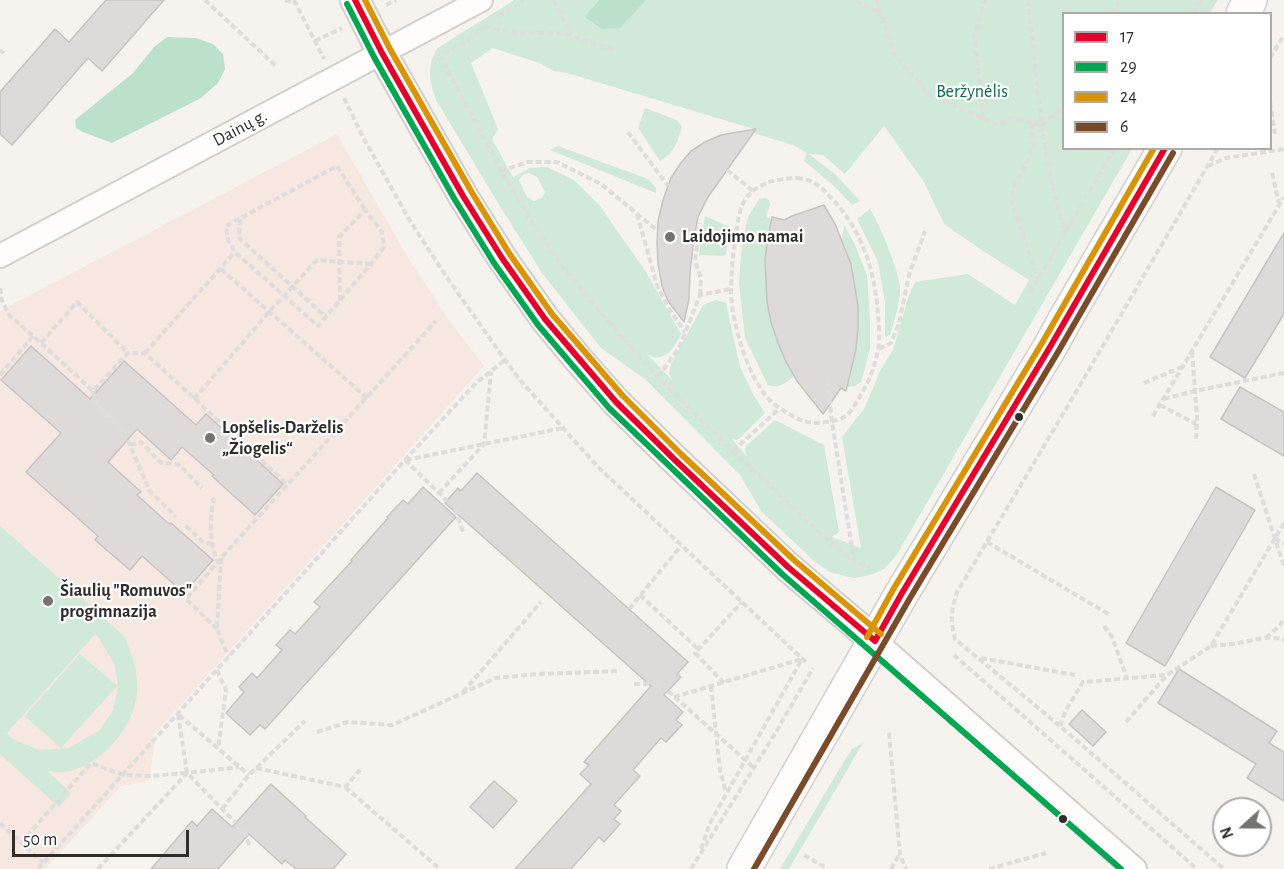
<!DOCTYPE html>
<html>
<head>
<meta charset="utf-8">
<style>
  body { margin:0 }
  #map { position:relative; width:1284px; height:869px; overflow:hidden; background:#f6f3ee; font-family:"Alegreya Sans",sans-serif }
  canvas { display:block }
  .legend { position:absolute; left:1062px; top:12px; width:210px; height:138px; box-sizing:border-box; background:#fff; border:2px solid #acabaa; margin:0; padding:8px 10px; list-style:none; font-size:18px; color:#2f2d2a }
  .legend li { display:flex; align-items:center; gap:12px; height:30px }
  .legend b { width:30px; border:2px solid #acabaa }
  .north { position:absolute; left:1212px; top:797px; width:60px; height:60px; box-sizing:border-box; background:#fff; border:2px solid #acabaa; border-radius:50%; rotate:249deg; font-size:16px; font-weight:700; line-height:24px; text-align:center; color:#2f2d2a }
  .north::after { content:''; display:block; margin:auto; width:21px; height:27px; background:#75726f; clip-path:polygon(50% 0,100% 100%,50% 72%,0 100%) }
  .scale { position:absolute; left:12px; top:830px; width:177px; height:27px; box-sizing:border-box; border:3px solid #2f2d2a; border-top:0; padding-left:8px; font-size:18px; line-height:21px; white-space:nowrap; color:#2f2d2a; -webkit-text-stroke:4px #fff; paint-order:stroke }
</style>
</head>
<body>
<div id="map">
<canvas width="1284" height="869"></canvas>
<ul class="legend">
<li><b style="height:8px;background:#e4002b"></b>17</li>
<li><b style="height:8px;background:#00a651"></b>29</li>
<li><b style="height:8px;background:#d99406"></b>24</li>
<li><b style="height:8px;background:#7a4b2a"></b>6</li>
</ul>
<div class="north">N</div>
<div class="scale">50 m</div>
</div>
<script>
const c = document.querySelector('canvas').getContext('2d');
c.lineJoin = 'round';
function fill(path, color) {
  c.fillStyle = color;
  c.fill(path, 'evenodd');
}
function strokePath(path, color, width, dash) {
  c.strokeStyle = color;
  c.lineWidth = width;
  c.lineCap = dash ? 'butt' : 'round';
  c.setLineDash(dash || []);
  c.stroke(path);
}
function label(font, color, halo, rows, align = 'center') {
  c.font = font + ' "Alegreya Sans",sans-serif';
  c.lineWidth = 4.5;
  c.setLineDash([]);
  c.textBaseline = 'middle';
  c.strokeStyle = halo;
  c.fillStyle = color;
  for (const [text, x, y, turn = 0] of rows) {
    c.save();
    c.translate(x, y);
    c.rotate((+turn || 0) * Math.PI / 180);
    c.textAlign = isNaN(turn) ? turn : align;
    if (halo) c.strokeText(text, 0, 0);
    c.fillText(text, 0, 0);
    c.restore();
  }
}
const education = new Path2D(`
  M 337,134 L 407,256 L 451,323 L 484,366 L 152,737 L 155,740 L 149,781 L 121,786 L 45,869 L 0,869 L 0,311 Z`);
const green = new Path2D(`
  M 514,0 L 1218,0 L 1210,13 L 1064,14 L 1064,148 L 1132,149 L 896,556 L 884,569 L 870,575 L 855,578 L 845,576 L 830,572 L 815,562 L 761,511 L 740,475 L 646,380 L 601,348 L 542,273 L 501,208 L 436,100 C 430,83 426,66 437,49 C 462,31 489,17 514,0 ZM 493,48 L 539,63 L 554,71 L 567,73 L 754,129 L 753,133 L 793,145 L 807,153 L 804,161 L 834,186 L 852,205 L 860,201 L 837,176 L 809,154 L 823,155 L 845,174 L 884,126 L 924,182 L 944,224 L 983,251 L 1029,280 L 1015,305 L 968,274 L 915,282 L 909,295 L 893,350 L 881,369 L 864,409 L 842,437 L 861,548 L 832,537 L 839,532 L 824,445 L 775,420 L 746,446 L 745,450 L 746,456 L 732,439 L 736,440 L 740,438 L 765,413 L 753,394 L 740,367 L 726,303 L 716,300 L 703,305 L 671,364 L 669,373 L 672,380 L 647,354 C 650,355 653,358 656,358 C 668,358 677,343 681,334 L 646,272 L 600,206 L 574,180 L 547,167 L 530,168 L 513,177 L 492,139 L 498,129 L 471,63 ZM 529,173 L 537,177 L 545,192 L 542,198 L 534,201 L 527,197 L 519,180 L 523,175 Z
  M 645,108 L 677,120 L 682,127 C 677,143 675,152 660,161 L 638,128 Z
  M 558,146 L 648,179 L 656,188 L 656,193 L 550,150 Z
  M 766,198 L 769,200 L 770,205 L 766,216 L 772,220 C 759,276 766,326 794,376 C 785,383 779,389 768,385 L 745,338 L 739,283 L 742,243 L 748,217 L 759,199 Z
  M 870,209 C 880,225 899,270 900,289 C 900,304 894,321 890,335 L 885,337 L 885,302 L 878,262 L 857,219 Z
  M 705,216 L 730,227 L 726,254 L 724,256 L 699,255 L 701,237 Z
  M 844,225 L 855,245 L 867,275 L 870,319 L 870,349 L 861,382 L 855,386 L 847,387 L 856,349 L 858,328 L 858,306 L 851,264 L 842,240 Z
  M 0,526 L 124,636 C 132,654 139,674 137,694 C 132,730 101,765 66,772 C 60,773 53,771 47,771 L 71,793 L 59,807 L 0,754 ZM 95,634 L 98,637 L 115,665 L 118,687 L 113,710 L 100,730 L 69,748 L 39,750 L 13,739 L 7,733 Z
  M 80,654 L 117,686 L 61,748 L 25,716 Z
  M 863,743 L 789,869 L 780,869 L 837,773 L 852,749 Z`);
const forest = new Path2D(`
  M 599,0 L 646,0 L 620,28 L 602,29 L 585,17 Z
  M 167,37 L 196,38 L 213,44 L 223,54 L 225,69 L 218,83 L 201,98 L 112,143 L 83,132 L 76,128 L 75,120 L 133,73 L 154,47 Z`);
const building = new Path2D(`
  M 106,0 L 164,0 L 102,71 L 88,58 L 12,145 L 0,134 L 0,92 L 55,29 L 69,42 Z
  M 756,129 L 708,197 L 698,217 L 694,239 L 690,272 L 689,299 L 684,322 L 668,301 L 662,286 L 658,264 L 657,243 L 658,221 L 663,200 L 671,178 L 680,164 L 691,151 L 705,142 L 721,135 Z
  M 824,205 L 835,224 L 851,264 L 858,306 L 858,328 L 856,349 L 846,391 L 841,388 L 823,414 L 797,381 L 786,362 L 778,343 L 771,322 L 767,302 L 765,259 L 768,238 L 772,217 L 784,220 L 792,216 Z
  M 1284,233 L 1284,314 L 1245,378 L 1210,357 Z
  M 31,346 L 90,399 L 124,361 L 196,425 L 206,414 L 283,484 L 255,515 L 212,476 L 214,475 L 182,447 L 171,460 L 137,429 L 108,462 L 141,492 L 137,495 L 169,524 L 171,523 L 213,560 L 184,593 L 142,556 L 130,570 L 95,540 L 98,536 L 26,472 L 61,433 L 1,380 Z
  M 1240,387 L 1284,412 L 1284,456 L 1221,419 Z
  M 477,473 L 688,662 L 677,674 L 681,677 L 664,695 L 683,712 L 676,720 L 682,725 L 666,742 L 661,738 L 633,770 L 640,776 L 614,805 L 621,811 L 614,819 L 620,824 L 604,842 L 599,837 L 571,869 L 515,869 L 591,784 L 580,774 L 589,765 L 584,762 L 651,686 L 445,503 L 458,488 L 461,491 Z
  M 423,487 L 456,517 L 265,729 L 260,725 L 250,735 L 226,713 L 244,692 L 239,687 L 252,673 L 257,678 L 282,650 L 276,645 L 290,630 L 295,634 L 320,607 L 314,602 L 352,561 L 351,560 L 388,518 L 387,517 L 403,500 L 408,504 Z
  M 1216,487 L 1255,510 L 1165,666 L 1126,643 Z
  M 1179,669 L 1277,731 L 1269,743 L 1284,752 L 1284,801 L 1247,778 L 1256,764 L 1158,703 Z
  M 1082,710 L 1106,732 L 1093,746 L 1069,724 Z
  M 494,781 L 517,801 L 493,828 L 470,807 Z
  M 271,784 L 306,816 L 305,817 L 346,854 L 333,869 L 296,869 L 285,860 L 282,864 L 249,834 L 218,869 L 151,869 L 192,821 L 197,826 L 212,809 L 232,827 Z`);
const path = new Path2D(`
  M 205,0 L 277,67
  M 285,0 L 295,3
  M 294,0 L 324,59
  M 554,0 L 570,35
  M 857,0 L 861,4 L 881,12
  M 877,0 L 895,56 L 929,95 L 998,125 L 1014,117 L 1042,126 L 1064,106
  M 1028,0 C 1037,78 1041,158 1065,234
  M 386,5 L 396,0
  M 1112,14 L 1120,0
  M 1193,14 L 1201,0
  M 499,16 L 524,0
  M 486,26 L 464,43 L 440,56 L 501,171 L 529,217 L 561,265 L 601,313 L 658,377 L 733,451 L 830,542 L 854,562 L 870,567
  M 485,27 L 516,33 L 562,33 L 617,51
  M 315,41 L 342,28
  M 0,50 L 4,53
  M 1270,58 L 1284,35
  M 344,98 L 364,139 L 410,221 L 448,279 L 505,360 L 520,380 L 598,467 L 808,664
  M 1270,102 L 1275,134
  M 984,119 L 974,36 L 985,0
  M 1032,123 L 1033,145 L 1024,169 L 1013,187 L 1012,204 L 1038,278
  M 628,132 L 668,186
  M 1218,148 L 1069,404 L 957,592 C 951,612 950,619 955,639 L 1060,726 L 1224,869
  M 1208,166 L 1226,158 L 1284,149
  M 727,170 L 753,191
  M 501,171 L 528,162 L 557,162 L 601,184 L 658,231
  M 1272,173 L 1279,203
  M 797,178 C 816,180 822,188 834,201 C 863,232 875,273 878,314 C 879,325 880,338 878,350 C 875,365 870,379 862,393 C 858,400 853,409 847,415 C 839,422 826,422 817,423 C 807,423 799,420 791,415 C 782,410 772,404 766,396 C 747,373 732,323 731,293 C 731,274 733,254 736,234 C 738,222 739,205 748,196 C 761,181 778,179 797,178 Z
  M 637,214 L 657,285 L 669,309 L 685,332
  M 240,219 L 239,238 L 326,317
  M 221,269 L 367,398
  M 0,288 L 2,301 L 10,316 L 33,336 L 93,391 L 128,353 L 145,353 L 288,485
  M 1030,293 L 1115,148
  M 700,295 L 701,278 L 695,261 L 700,223
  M 340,301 L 339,237 L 365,210 L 382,232 L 384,247 L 371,264 L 318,326 L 235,252 L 228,240 L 226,226 L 337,166 L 365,210
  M 41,343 L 77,302 L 128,353
  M 879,349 L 891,343 L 899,323 L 909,275 L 925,231
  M 1192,352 L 1197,417 L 1196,442
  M 145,353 L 235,252
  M 0,375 L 33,336
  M 658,377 L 679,348 L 700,295 L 731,289
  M 827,380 L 832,422 L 854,561
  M 1144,383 L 1182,367
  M 93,391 L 95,402 L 122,431
  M 194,399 L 269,312 L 317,260 L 371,264
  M 1164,399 L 1195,391 L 1284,373
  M 1160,405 L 1196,424
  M 1153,416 L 1284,197
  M 128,440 L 149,490 L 176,517
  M 130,445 L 141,442 L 161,463 L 178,464 L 202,488
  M 733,451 L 779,409
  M 405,460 L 447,501
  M 406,460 L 563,428
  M 1254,474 L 1284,566
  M 439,493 L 484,444 L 491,372
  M 212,498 L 214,500 C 208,521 211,542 217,562
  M 455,509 L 463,532
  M 186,526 L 203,542 L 212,544
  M 1275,538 L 1284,544
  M 987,542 L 1110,615
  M 221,558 L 217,629 L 227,653 L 230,655
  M 640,595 L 698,649
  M 629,609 L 681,546
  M 1104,626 L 1112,637 L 1127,678
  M 217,629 L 186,599 L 222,557 L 436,321
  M 1266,638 L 1280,625 L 1284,618
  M 1211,646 C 1218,645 1224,645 1231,644 C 1248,642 1268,634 1284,640
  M 954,655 L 1197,869
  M 981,658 L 1075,675
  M 217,670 L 226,690 L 218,749
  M 724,683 L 695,653 L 742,602
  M 634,684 L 660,684
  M 711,686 L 720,770 L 726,793
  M 668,691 L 753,767
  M 463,692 L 541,602
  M 674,697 L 802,659
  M 178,714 L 187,773 L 236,823
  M 179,715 L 249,775
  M 1126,722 L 1167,675 L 1211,646 L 1284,523
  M 1060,726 L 1066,710 L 1083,682 L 1166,675
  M 317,732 L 348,722 L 392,725 L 496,678 L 538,674 L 620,671
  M 889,733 L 900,855 L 906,869
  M 256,768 L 345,787 L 360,770
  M 345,787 L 440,869
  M 222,809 L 249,775 L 305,721
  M 0,823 L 43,863
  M 244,831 L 250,847
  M 21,843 L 91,763 L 123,775 L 150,776 L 187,773
  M 701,849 L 710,823 L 802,659
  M 804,855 L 828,869
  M 38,869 L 405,460 L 476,383 L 505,360
  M 98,869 L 187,773 L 239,767
  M 691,869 L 776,732 L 813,668
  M 891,869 L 899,855
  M 989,869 L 1046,853`);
const minor = new Path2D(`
  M 0,256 L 481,0
  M 875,641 L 1135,869`);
const tertiary = new Path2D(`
  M 355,0 L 382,53 L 463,196 L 502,258 L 545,319 L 578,359 L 616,402 L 675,460 L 788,567 L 875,641`);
const secondary = new Path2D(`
  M 1243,14 L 1250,0
  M 744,869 L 902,593 L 1050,347 L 1067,316 L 1165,148`);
const bus1 = new Path2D(`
  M 355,0 L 382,53 L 463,196 L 502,258 L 545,319 L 616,402 L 675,460 L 788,567 L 875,641
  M 875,641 L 902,593 L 1050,347 L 1165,148`);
const bus2 = new Path2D(`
  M 347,4 L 374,57 L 455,200 L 494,263 L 538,325 L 609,408 L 782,574 L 1121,869`);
const bus3 = new Path2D(`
  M 365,0 L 390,49 L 471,191 L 509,253 L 552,314 L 623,396 L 681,454 L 794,560 L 881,634
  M 867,637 L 894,588 L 1042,343 L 1154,148`);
const bus4 = new Path2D(`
  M 754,869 L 910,598 L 1058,352 L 1173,153`);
const markers = [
  [670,237,6,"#75726f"],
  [1019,417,5,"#2f2d2a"],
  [210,438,6,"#75726f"],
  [48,601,6,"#75726f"],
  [1063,819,5,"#2f2d2a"]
];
const parkNames = [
  ["Beržynėlis",972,92]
];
const streetNames = [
  ["Dainų g.",240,128,-28]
];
const poiNames = [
  ["Laidojimo namai",682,237],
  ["Lopšelis-Darželis",222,428],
  ["„Žiogelis“",222,449],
  ["Šiaulių \"Romuvos\"",60,591],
  ["progimnazija",60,612]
];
fill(education, '#f6e7e0');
fill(green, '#d0e9d9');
fill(forest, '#bbe1cb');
fill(building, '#dedad9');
strokePath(building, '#c7c4c2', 1.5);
strokePath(minor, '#d2d0cd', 26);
strokePath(tertiary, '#d2d0cd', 32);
strokePath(secondary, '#d2d0cd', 36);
strokePath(path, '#dedddb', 4, [6, 3]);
strokePath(minor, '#fefdfc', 22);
strokePath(tertiary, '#fefdfc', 28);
strokePath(secondary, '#fefdfc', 33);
strokePath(bus1, '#e4002b', 6);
strokePath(bus2, '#00a651', 6);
strokePath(bus3, '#d99406', 6);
strokePath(bus4, '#7a4b2a', 6);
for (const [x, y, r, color] of markers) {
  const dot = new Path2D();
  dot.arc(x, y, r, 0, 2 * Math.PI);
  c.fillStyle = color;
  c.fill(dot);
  strokePath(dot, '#fff', 2);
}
label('18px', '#0e6846', '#fff', parkNames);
label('18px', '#2f2d2a', '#fff', streetNames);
label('bold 18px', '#2f2d2a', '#fff', poiNames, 'left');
</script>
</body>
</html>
